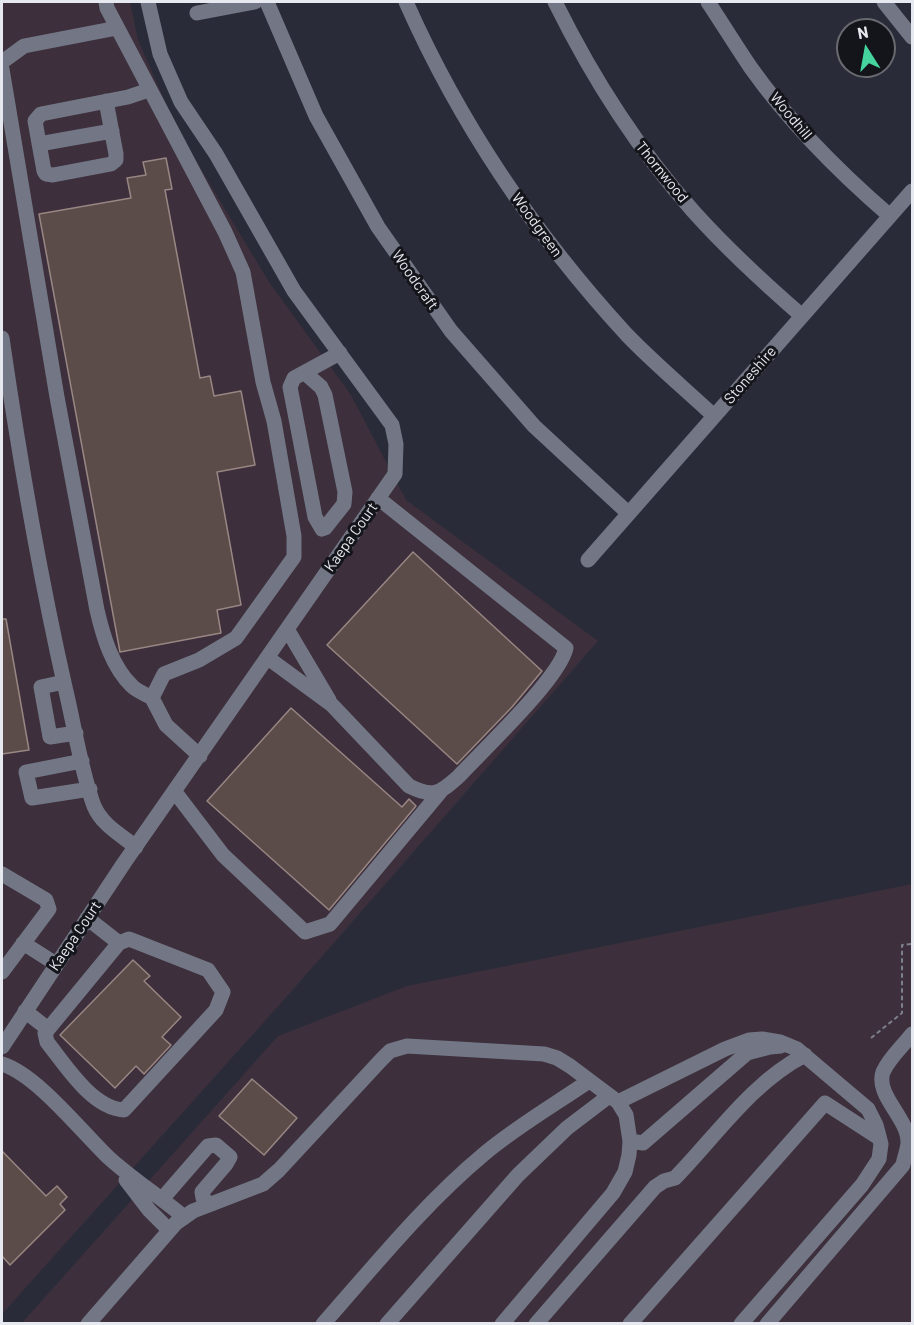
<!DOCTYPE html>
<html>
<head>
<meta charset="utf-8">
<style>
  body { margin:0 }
  #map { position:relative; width:914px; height:1325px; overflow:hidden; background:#292c38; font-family:Barlow,sans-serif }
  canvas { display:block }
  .frame { position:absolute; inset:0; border:3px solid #e7e9f1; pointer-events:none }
  .north { position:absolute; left:836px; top:18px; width:60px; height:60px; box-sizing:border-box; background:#13151a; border:2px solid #686a70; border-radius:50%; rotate:349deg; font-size:16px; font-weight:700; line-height:24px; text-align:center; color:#e7e9f1 }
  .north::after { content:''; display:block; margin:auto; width:21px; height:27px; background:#46d49e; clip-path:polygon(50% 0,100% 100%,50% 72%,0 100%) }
</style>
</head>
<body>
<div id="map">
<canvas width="914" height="1325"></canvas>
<div class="frame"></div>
<div class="north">N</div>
</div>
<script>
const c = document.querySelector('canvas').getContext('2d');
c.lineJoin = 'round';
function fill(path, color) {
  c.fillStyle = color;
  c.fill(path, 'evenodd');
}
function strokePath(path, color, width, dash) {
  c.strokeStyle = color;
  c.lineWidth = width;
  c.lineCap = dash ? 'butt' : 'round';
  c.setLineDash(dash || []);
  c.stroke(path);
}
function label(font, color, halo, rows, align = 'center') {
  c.font = font + ' Barlow,sans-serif';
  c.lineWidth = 6;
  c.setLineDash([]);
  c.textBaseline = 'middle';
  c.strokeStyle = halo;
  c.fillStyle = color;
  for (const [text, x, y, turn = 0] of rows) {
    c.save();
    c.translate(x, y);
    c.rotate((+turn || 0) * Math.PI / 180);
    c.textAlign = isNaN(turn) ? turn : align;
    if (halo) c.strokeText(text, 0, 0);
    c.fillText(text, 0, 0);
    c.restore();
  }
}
const industrial = new Path2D(`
  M 2,2 L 130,2 L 138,40 L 178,131 L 269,282 L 351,395 L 406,500 L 598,641 L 290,993 L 2,1314 Z
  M 912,884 L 912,1323 L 21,1324 L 278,1036 L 407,986 Z`);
const building = new Path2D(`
  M 166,158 L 172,189 L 165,190 L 200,378 L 210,376 L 214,396 L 241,391 L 255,465 L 217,472 L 241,605 L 217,610 L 221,633 L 120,652 L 39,214 L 131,198 L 127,178 L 146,175 L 143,162 Z
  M 413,552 L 542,671 L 512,707 L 457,764 L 327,645 Z
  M 2,619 L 6,619 L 29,750 L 2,754 Z
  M 291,708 L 402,807 L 409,799 L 416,806 L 329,910 L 207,801 Z
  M 133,960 L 150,976 L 144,981 L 181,1017 L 162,1037 L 171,1045 L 144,1074 L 136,1066 L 115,1088 L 60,1035 Z
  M 252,1079 L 297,1118 L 264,1155 L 219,1116 Z
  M 2,1151 L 46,1196 L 57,1186 L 67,1197 L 60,1204 L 65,1210 L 10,1265 L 2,1256 Z`);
const path = new Path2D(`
  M 871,1038 L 902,1013 L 902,945 L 912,944`);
const minor = new Path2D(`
  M 106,2 L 107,8 L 225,232 L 243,272 L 263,382 L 274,421 L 294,536 L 294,557 L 236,638 L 199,660 L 164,674 L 152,698 L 166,725 L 200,756
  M 267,2 L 316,116 L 378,227 L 451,331 L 534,426 L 628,513
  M 406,2 C 461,126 535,235 627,335 C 654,363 685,389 714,416
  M 555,2 C 592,77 637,148 693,211 C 727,249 764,283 802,316
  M 708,2 C 722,23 736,46 751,68 C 790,123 839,172 890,216
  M 884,2 L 912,37
  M 197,13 L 255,2
  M 2,62 L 24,46 L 117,28
  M 2,69 L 57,397 L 97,610 C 103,636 112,667 132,686 C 137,691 145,694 152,698
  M 106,101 L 116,154 L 116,160 L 111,164 L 53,175 L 46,174 L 44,171 L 35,121 L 41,114 L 128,97 L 149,90
  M 39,144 L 112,131
  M 2,338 C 19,455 39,572 65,687 C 74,724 81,771 94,806 C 102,825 121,835 136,847
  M 305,373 L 321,387 L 325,395 L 345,492 L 344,504 L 325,528 L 322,529 L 315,517 L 290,387 L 294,378 L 340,353
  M 588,560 L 912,191
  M 287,629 L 329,700
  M 268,658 L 332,705 L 409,786 C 433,798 439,794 458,777 C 482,751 560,678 566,648 L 378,498
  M 64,682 L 41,687 L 50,737 L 76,733
  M 82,761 L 26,772 L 32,798 L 90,789
  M 175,792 L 223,855 L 305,932 L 330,924 L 441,791
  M 2,874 L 46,900 L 49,909 L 2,972
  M 87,918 L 119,943
  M 129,939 L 208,970 L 223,992 L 216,1010 L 124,1110 C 92,1108 66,1066 47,1042 L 45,1033 L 119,943 Z
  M 23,943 L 56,964
  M 25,1011 L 48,1029
  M 2,1047 L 124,863 L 395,474 L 396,444 L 392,425 L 294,291 L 216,154 L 181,102 L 160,54 L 148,2
  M 2,1064 C 37,1075 80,1130 108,1157 C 132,1179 159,1196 184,1217
  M 618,1102 L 725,1049 L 749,1040 L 762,1039 L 780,1042 L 797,1049 L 868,1109 L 876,1125 L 881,1144 L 879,1159 L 862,1185 L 741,1324
  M 630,1141 L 643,1143 L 747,1053 L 770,1047 L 781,1046
  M 126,1180 L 149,1210 L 169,1230
  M 162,1199 L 208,1146 L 216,1145 L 230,1157 L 226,1164 L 202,1192 L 203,1198 L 209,1204
  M 88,1324 L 176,1223 L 193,1211 L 263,1184 L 279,1170 L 381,1060 L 390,1051 L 407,1046 L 544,1054 L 557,1058 L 570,1066 L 618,1102 L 626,1115 L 630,1141 L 629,1155 L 625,1172 L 613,1193 L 502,1324
  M 323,1324 C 375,1265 424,1204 484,1154 C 516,1127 554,1105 589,1081
  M 387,1324 L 518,1175 L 567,1128 L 609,1096
  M 536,1324 L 655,1187 L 664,1181 L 675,1178 C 716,1136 752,1082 805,1055
  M 630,1324 L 825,1103 L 879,1138
  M 767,1324 L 903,1165 C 904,1158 908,1149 908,1142 C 908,1118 875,1095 883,1072 C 889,1058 903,1046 912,1034`);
const streetNames = [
  ["Woodhill",791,116,50],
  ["Thornwood",662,172,51],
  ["Woodgreen",537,225,54],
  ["Woodcraft",415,280,55],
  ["Stoneshire",750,375,-49],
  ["Kaepa Court",351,537,-55],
  ["Kaepa Court",75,936,-56]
];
fill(industrial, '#3d2f3c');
fill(building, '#5b4b49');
strokePath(building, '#988683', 1.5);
strokePath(path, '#7d7f8a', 2, [4.5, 3]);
strokePath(minor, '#737785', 15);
label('15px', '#e7e9f1', '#13151a', streetNames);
</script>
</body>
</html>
